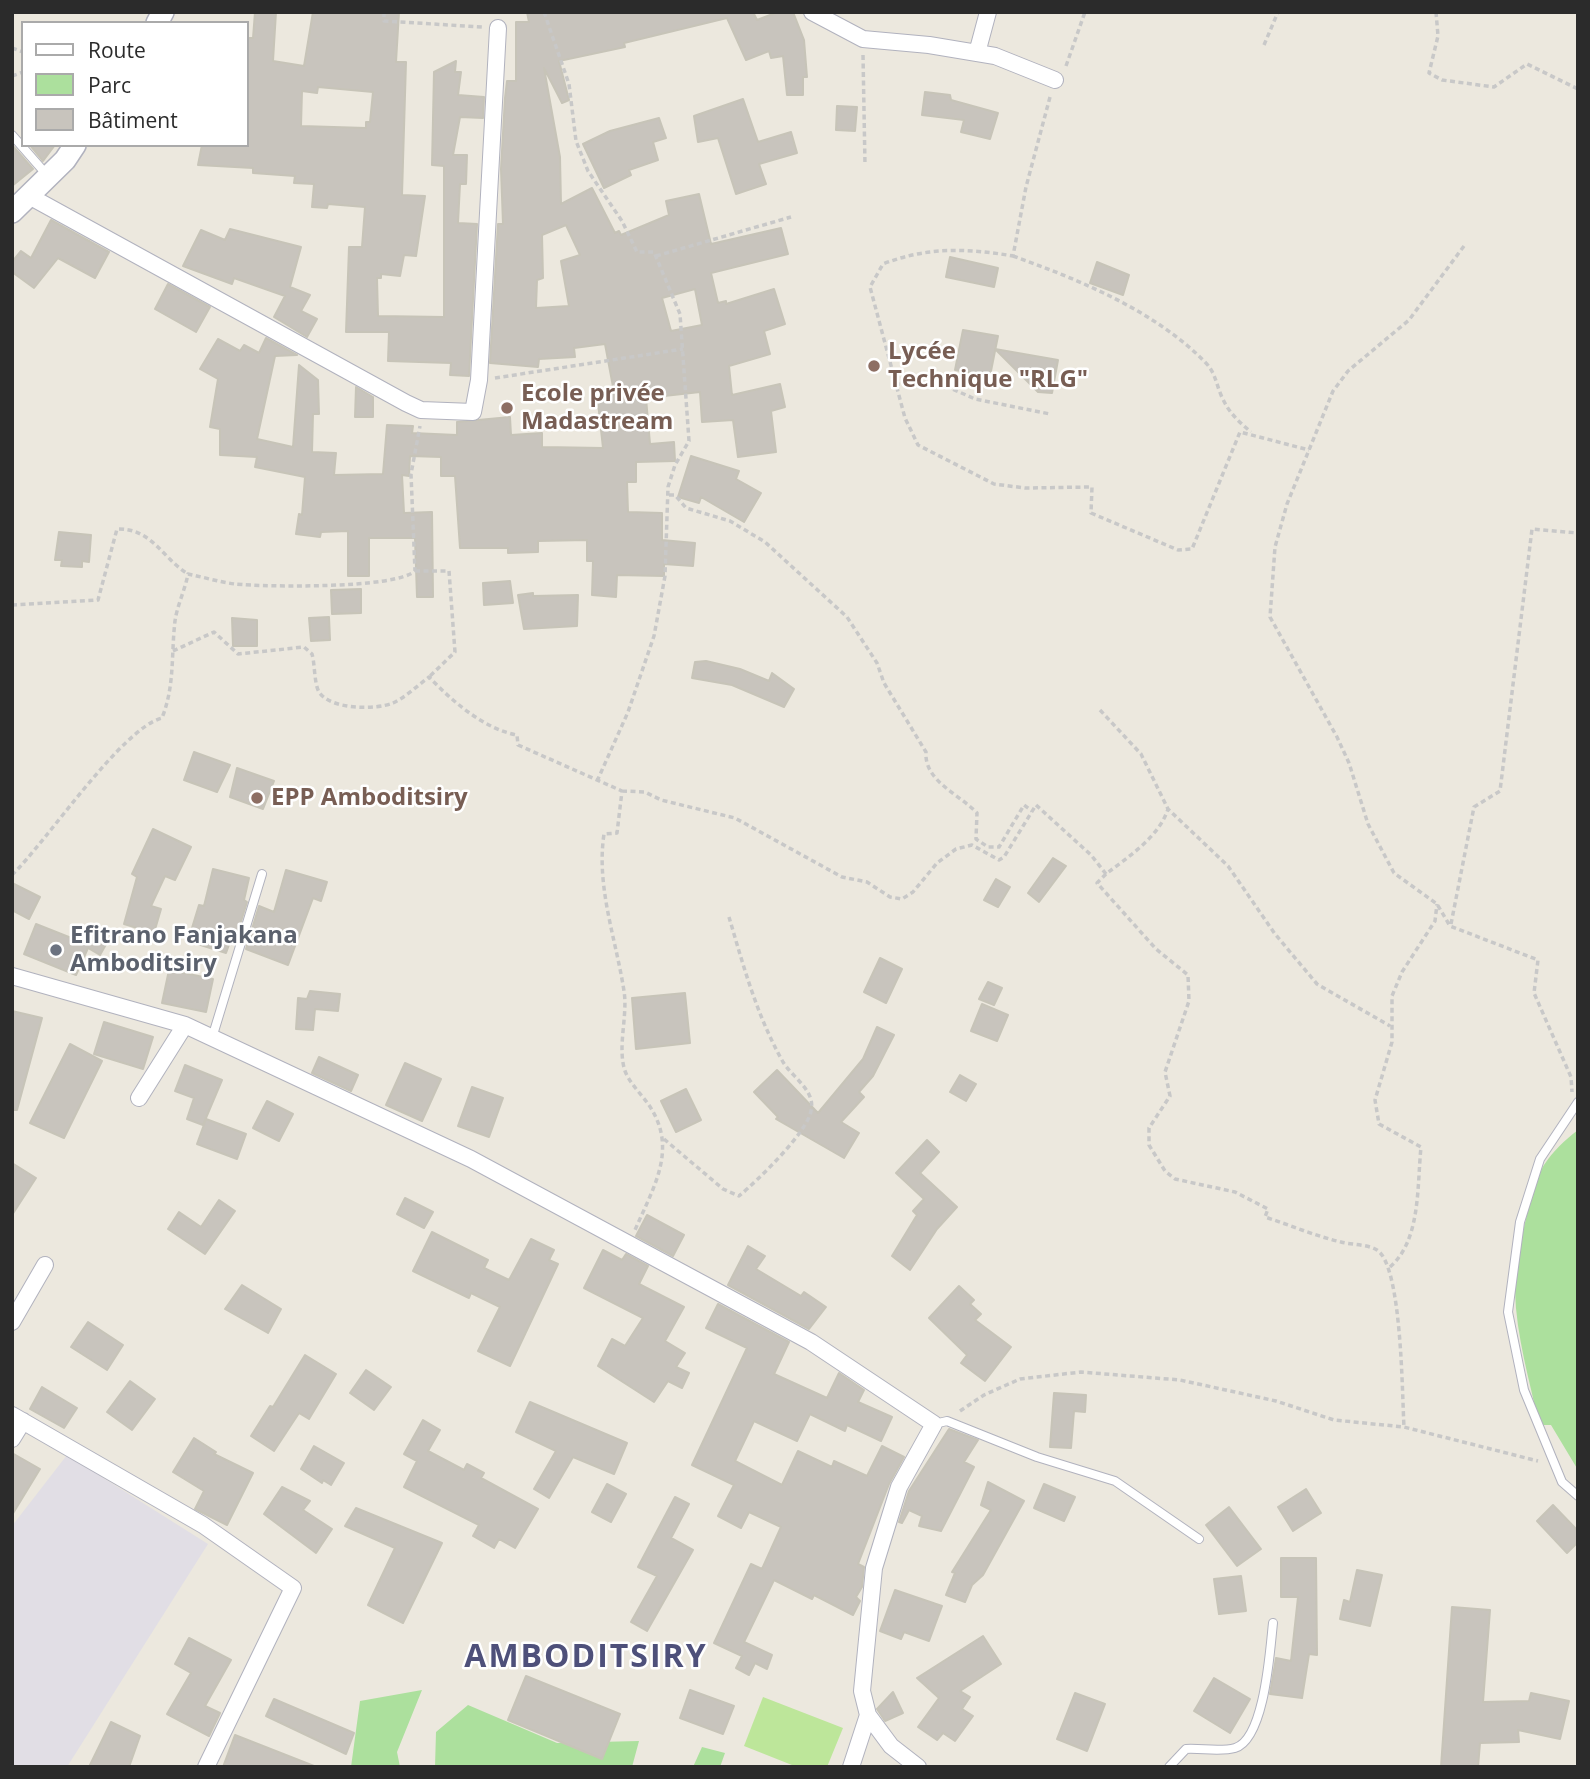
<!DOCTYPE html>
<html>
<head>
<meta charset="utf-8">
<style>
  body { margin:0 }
  #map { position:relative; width:1590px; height:1779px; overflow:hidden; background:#ece8de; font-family:"Open Sans",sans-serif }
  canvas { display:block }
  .frame { position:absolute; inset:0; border:14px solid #2b2b2b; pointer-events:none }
  .legend { position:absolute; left:21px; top:21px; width:228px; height:126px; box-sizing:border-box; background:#fff; border:2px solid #aaa; margin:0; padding:9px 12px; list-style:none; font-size:21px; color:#2b2b2b }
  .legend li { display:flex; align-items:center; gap:14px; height:35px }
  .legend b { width:35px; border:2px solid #aaa }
</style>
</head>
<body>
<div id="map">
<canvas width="1590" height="1779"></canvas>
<div class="frame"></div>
<ul class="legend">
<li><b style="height:9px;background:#fff"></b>Route</li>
<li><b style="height:19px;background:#ace09d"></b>Parc</li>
<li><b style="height:19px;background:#c8c4bd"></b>Bâtiment</li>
</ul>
</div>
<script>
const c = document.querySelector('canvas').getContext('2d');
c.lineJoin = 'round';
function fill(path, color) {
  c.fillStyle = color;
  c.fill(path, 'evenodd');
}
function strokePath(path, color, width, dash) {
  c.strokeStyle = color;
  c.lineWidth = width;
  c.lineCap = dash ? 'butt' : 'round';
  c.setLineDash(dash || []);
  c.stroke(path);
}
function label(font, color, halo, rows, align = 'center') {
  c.font = font + ' "Open Sans",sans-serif';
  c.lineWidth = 5;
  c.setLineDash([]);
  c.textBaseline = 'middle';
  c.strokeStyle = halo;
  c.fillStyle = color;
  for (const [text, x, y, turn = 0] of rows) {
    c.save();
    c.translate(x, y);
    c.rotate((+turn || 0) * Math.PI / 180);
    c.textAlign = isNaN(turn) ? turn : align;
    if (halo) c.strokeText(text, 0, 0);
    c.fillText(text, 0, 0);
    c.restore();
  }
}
const industrial = new Path2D(`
  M 67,1455 L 208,1544 L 67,1767 L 12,1767 L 12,1526 Z`);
const green = new Path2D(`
  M 1578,1130 L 1578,1470 L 1551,1425 L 1539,1425 C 1530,1381 1516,1336 1515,1291 C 1514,1267 1531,1185 1544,1165 C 1553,1151 1565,1140 1578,1130 Z
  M 422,1690 L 397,1752 L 400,1767 L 351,1767 L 360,1701 Z
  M 468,1705 L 557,1743 L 639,1741 L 632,1767 L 435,1767 L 436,1732 Z
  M 702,1747 L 725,1753 L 720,1767 L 693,1767 Z`);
const pitch = new Path2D(`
  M 763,1697 L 843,1728 L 827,1767 L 797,1767 L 744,1746 Z`);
const building = new Path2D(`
  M 255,12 L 276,12 L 273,61 L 304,66 L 313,12 L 399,12 L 396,62 L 406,62 L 402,195 L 425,196 L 416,256 L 404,255 L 400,276 L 381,274 L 381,278 L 377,278 L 378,316 L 444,317 L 444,166 L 432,165 L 434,72 L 456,61 L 455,72 L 461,72 L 458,95 L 484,97 L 483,118 L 460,117 L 453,155 L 467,155 L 466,184 L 460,184 L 458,223 L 477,224 L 469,376 L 450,375 L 451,363 L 388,361 L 389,332 L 346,332 L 349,247 L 362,247 L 365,207 L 328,204 L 327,208 L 312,207 L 314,184 L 294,183 L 295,176 L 253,173 L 253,168 L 198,165 L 202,145 L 247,145 L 247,38 L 253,38 ZM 318,87 L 373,92 L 370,122 L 366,122 L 366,128 L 301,126 L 302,91 L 317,93 Z
  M 527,12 L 753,12 L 757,20 L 778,12 L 793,12 L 804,40 L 807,77 L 803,77 L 803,95 L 787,95 L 783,56 L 771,58 L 769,51 L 746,60 L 727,18 L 624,43 L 625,47 L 559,61 L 569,100 L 562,103 L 544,68 L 560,157 L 561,204 L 592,188 L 615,233 L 619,231 L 621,235 L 669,215 L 666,201 L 699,194 L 711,244 L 781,228 L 788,254 L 711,273 L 718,303 L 726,301 L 726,304 L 774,289 L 785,324 L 764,331 L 770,354 L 729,366 L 732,395 L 780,384 L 785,407 L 771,411 L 776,452 L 738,457 L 733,420 L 702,422 L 700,392 L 646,398 L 650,444 L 674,442 L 675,461 L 636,462 L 636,482 L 627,482 L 628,512 L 662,513 L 662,540 L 695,543 L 693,566 L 664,564 L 664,576 L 617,575 L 616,597 L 592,595 L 593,561 L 587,561 L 587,540 L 538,541 L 538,552 L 508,553 L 508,548 L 460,548 L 455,476 L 441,476 L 441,457 L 410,456 L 409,476 L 402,475 L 404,513 L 432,512 L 433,597 L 417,597 L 415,538 L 369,538 L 369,576 L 348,576 L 348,531 L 321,532 L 320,537 L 296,534 L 299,514 L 302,515 L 305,477 L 255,467 L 257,457 L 220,455 L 220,429 L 210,427 L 218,379 L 200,369 L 218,339 L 240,351 L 244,345 L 259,353 L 266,338 L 297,355 L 275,356 L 257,439 L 293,447 L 299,365 L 318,380 L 319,414 L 313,414 L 312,452 L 336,453 L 334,475 L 383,474 L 387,425 L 413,426 L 412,433 L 457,435 L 457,422 L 510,417 L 511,435 L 542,433 L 542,447 L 603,448 L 597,394 L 614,392 L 605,344 L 574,348 L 575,357 L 539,359 L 538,367 L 490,363 L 498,224 L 503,224 L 501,169 L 505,98 L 507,81 L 516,81 L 516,22 L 529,22 ZM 566,225 L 580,255 L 561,261 L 569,306 L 536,308 L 537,280 L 543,278 L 542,235 ZM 695,289 L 702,325 L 671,331 L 662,298 Z
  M 925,92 L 950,95 L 951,100 L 998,113 L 990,139 L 961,132 L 964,120 L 922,115 Z
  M 743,99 L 758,142 L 791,132 L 797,153 L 759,164 L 766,184 L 736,194 L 718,138 L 698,142 L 694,116 Z
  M 837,106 L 857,107 L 855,131 L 836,130 Z
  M 659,118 L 666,138 L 653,142 L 658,160 L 629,170 L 631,175 L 604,188 L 583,144 L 610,131 Z
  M 12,145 L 33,169 L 12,186 Z
  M 30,145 L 55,145 L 43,161 Z
  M 51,220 L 109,252 L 95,278 L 58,258 L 34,288 L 12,272 L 12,262 L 21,251 L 31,258 Z
  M 230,229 L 301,247 L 290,287 L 310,295 L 301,311 L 317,319 L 307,337 L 274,317 L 285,296 L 234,278 L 232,284 L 183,266 L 201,230 L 225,240 Z
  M 950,257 L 998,268 L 994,287 L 946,277 Z
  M 1097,262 L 1129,275 L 1123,295 L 1090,283 Z
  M 168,284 L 210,307 L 196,332 L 155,309 Z
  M 963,330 L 998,336 L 990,376 L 955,370 Z
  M 995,349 L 1058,360 L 1052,393 L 1038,392 Z
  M 356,387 L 373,397 L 373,417 L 355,417 Z
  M 691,456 L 739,471 L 736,479 L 761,493 L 744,522 L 701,497 L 699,503 L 678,497 Z
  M 59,532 L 91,535 L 89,562 L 82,561 L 82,567 L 61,566 L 62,560 L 55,560 Z
  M 510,581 L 513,603 L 484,605 L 483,583 Z
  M 361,589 L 361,613 L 332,614 L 331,590 Z
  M 533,593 L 533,596 L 578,595 L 577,626 L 524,629 L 518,595 Z
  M 329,617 L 330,640 L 311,641 L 309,618 Z
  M 232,618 L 257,620 L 257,646 L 233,646 Z
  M 706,661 L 740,669 L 769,681 L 772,673 L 794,689 L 784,707 L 732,685 L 692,678 L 695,662 Z
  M 194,752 L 230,765 L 217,792 L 184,780 Z
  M 237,768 L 274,781 L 263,809 L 230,797 Z
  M 153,829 L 191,847 L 175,880 L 165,876 L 151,906 L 161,909 L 154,933 L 124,924 L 137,877 L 132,874 Z
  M 1053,858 L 1066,866 L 1039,902 L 1028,893 Z
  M 213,869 L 249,878 L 244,900 L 247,902 L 234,944 L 230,942 L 226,953 L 188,941 L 199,905 L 204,906 Z
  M 286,870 L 327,882 L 321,901 L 313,898 L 288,965 L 246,949 L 259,906 L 274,912 Z
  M 996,879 L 1010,887 L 998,907 L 984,900 Z
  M 12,883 L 40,897 L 29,919 L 12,910 Z
  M 36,924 L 84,943 L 92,930 L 109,939 L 100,955 L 88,948 L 76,975 L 24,954 Z
  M 880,958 L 902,969 L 886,1003 L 864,992 Z
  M 169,970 L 213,979 L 206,1012 L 162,1003 Z
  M 988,982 L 1002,988 L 994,1005 L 979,999 Z
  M 310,991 L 340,994 L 338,1011 L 315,1009 L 313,1030 L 296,1029 L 298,998 L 307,999 Z
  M 685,993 L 690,1043 L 636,1049 L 632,998 Z
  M 982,1004 L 1008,1015 L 997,1041 L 971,1031 Z
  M 12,1011 L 42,1018 L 17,1110 L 12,1110 Z
  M 104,1022 L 153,1037 L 143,1069 L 94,1054 Z
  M 877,1027 L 894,1035 L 873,1076 L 859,1092 L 864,1097 L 841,1122 L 859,1133 L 844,1158 L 776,1119 L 778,1117 L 754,1092 L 777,1070 L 818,1113 L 863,1059 Z
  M 70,1044 L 102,1061 L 64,1138 L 30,1123 Z
  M 319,1057 L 358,1075 L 351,1091 L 312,1073 Z
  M 405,1063 L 441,1079 L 422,1121 L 386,1105 Z
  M 185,1065 L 222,1080 L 203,1125 L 187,1119 L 194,1098 L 175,1091 Z
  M 960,1075 L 976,1084 L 966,1101 L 950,1092 Z
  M 472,1087 L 503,1098 L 489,1137 L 458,1126 Z
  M 686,1089 L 701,1120 L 676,1132 L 661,1101 Z
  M 267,1101 L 293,1114 L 279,1141 L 253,1128 Z
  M 206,1119 L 246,1134 L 237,1159 L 197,1144 Z
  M 927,1140 L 939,1152 L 920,1173 L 957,1207 L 937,1229 L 910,1270 L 892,1256 L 917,1215 L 913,1211 L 924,1199 L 896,1173 Z
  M 12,1163 L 36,1178 L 12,1215 Z
  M 405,1198 L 433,1212 L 424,1228 L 397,1214 Z
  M 219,1200 L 235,1211 L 205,1254 L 168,1229 L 179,1212 L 201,1227 Z
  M 647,1215 L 684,1235 L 673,1256 L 636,1236 Z
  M 432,1232 L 488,1260 L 484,1268 L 509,1280 L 531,1239 L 554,1250 L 549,1260 L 558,1264 L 510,1366 L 478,1351 L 500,1307 L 471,1293 L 469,1298 L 413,1271 Z
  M 748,1246 L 765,1256 L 756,1269 L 801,1296 L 804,1292 L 826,1307 L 809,1329 L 728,1285 Z
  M 603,1250 L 622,1260 L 626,1254 L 648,1266 L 639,1284 L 684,1307 L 665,1341 L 685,1353 L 676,1367 L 689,1373 L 682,1388 L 668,1381 L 654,1402 L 598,1366 L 612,1339 L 625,1346 L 643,1318 L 584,1288 Z
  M 242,1285 L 281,1309 L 268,1333 L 225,1309 Z
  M 959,1286 L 974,1300 L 970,1304 L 981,1314 L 975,1320 L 1011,1347 L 985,1381 L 961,1363 L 967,1355 L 929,1318 Z
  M 718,1304 L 789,1342 L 774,1374 L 827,1398 L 839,1373 L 864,1390 L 858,1402 L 892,1417 L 881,1441 L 847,1425 L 845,1431 L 810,1414 L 797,1441 L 754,1421 L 735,1461 L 782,1485 L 798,1451 L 832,1467 L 834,1461 L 867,1476 L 882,1446 L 904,1457 L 889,1484 L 858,1564 L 864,1567 L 862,1587 L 856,1597 L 860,1601 L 853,1615 L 814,1595 L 812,1599 L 774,1580 L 744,1642 L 772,1655 L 767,1669 L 755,1663 L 749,1675 L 736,1668 L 742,1656 L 714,1643 L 751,1564 L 762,1569 L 781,1527 L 749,1512 L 741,1528 L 718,1516 L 734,1485 L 692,1465 L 747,1348 L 706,1328 Z
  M 88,1322 L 123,1345 L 107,1370 L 71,1347 Z
  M 305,1355 L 336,1374 L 309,1419 L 299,1413 L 274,1451 L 251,1436 L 270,1406 L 273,1407 Z
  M 366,1370 L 391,1387 L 374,1410 L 350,1393 Z
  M 130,1381 L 155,1399 L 132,1430 L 107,1412 Z
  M 42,1387 L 77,1408 L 64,1428 L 30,1409 Z
  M 1054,1393 L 1086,1395 L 1085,1412 L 1074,1411 L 1071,1448 L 1050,1447 Z
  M 530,1402 L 627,1443 L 614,1474 L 573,1457 L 549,1498 L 534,1489 L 556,1451 L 516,1432 Z
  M 423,1420 L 440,1430 L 428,1451 L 464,1470 L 467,1464 L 484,1473 L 481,1478 L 538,1509 L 515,1548 L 499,1539 L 494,1548 L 473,1536 L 479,1525 L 404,1487 L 417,1461 L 404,1454 Z
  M 949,1429 L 978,1440 L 964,1462 L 974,1467 L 941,1531 L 919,1526 L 922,1516 L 909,1510 L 902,1523 L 899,1522 L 909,1491 Z
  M 194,1438 L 216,1452 L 214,1454 L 253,1473 L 227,1525 L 195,1509 L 204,1491 L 173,1472 Z
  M 314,1446 L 344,1463 L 331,1485 L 323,1480 L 322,1483 L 301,1469 Z
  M 12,1453 L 40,1469 L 12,1515 Z
  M 988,1482 L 1024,1501 L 983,1575 L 972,1585 L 965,1602 L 946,1595 L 955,1573 L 952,1572 L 991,1510 L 981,1505 Z
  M 607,1484 L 626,1494 L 611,1522 L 592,1512 Z
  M 1044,1484 L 1075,1497 L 1064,1521 L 1034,1508 Z
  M 282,1487 L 310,1501 L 303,1510 L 332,1529 L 316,1553 L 264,1514 Z
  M 1306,1489 L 1321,1513 L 1293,1531 L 1278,1507 Z
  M 675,1497 L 689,1504 L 671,1538 L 693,1550 L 647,1631 L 631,1622 L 657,1576 L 638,1567 Z
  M 1553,1505 L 1578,1531 L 1578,1542 L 1567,1553 L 1537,1521 Z
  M 1229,1507 L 1261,1549 L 1237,1566 L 1206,1525 Z
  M 356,1508 L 442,1543 L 403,1623 L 368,1605 L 395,1548 L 345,1526 Z
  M 1281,1558 L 1316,1558 L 1317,1655 L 1309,1654 L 1302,1698 L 1270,1694 L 1276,1658 L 1291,1661 L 1298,1597 L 1281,1597 Z
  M 1357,1570 L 1382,1575 L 1370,1626 L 1340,1619 L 1344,1600 L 1350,1602 Z
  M 1241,1576 L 1246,1611 L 1219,1614 L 1214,1579 Z
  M 895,1590 L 942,1606 L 929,1641 L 904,1632 L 901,1639 L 880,1631 Z
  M 1452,1607 L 1490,1610 L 1483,1702 L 1529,1701 L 1531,1693 L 1569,1701 L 1560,1739 L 1518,1730 L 1519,1742 L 1480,1743 L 1478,1767 L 1441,1767 Z
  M 983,1636 L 1001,1664 L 960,1691 L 970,1697 L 962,1709 L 973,1716 L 955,1741 L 943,1733 L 937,1740 L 918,1727 L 939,1698 L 917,1678 Z
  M 189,1638 L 231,1660 L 205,1706 L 220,1713 L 209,1736 L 167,1714 L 191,1673 L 175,1664 Z
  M 526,1676 L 620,1714 L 602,1759 L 508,1720 Z
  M 1214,1678 L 1250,1699 L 1230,1733 L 1194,1711 Z
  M 690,1690 L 734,1706 L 723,1734 L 680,1718 Z
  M 893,1692 L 903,1713 L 885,1721 L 877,1709 Z
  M 1075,1693 L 1105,1704 L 1087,1751 L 1057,1739 Z
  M 274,1699 L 354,1733 L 346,1754 L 266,1716 Z
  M 111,1722 L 140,1736 L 129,1767 L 89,1767 Z
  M 235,1735 L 314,1766 L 313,1767 L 223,1767 Z`);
const path = new Path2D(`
  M 384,12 L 384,21 L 482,27
  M 544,12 L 569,84 L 576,141 L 588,171 L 622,221 L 637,252 L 654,252 L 680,314 L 689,441 L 675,465 L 668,487 L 665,576 L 654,636 L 628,712 L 598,779
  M 1436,12 L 1438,36 L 1429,73 L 1442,80 L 1494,87 L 1527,64 L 1578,89
  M 1264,45 L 1278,12
  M 12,48 L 23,52
  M 863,55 L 865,165
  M 1066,66 L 1085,12
  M 12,76 L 23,72
  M 1050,97 L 1026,187 L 1013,256 C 967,248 926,247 883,264 L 870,287 L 905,418 L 918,445 L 994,484 L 1025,488 L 1092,487 L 1091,513 L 1178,550 L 1192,549 L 1240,432 L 1309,450
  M 1464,246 L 1409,320 L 1348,371 L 1333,391 L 1287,504 L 1275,547 L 1270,617 L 1337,737 L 1349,763 L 1368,824 L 1394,873 L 1437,904 L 1450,926 L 1538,960 L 1534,993 L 1571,1077 L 1572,1092
  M 656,256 L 791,217
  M 1013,256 C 1080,280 1155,311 1205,362 C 1215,372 1216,383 1221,395 C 1228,412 1238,421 1251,432
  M 495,378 L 683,349
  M 895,384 L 939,383 L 975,399 L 1050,414
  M 669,495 L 675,495 L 686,508 L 730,521 L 765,542 L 847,617 L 877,663 L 884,683 L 926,752 C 924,781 959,794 977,813 L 976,839 L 988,847 L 999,847 L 1024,805 L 1032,811
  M 415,571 L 449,571 L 455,652 L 429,677
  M 12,605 L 98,600 L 117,529 C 152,528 162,558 188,574
  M 173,651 L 214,632 L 238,654 L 304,647 L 312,654 C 315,664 314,683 319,692 C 331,710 375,710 393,703 C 406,697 417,686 429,677 C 452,701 484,729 517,735 L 518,745 L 622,791 L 617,833 L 604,834 C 596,887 616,939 624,991 C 628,1016 617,1047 625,1071 C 631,1086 644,1096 652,1110 C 677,1152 652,1190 635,1230
  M 1100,710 L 1141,754 L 1168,809 L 1228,866 L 1275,934 L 1317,984 L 1390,1026
  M 622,791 L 645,792 L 661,800 L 735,818 L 842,877 L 867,882 L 890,897 L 902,899 L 913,892 L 937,863 L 956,849 L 972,845 L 999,860 L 1004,857 L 1036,805 L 1091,855 L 1106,874 C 1128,857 1159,837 1168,809
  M 1106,874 L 1097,883 L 1156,949 L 1188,975 L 1189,1001 L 1165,1072 L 1170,1096 L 1149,1128 L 1149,1145 L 1165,1171 L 1175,1179 L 1235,1192 L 1268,1209 L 1265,1217 C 1290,1225 1315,1236 1341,1242 C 1352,1245 1367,1244 1377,1250 C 1402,1266 1402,1394 1404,1427
  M 12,875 C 47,841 122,728 162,718 C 175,685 171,655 175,621 C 177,606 185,590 188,574 C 203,577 219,582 235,584 C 266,587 395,589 415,571 L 411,474 L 420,426
  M 1451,924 L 1474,807 L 1500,791 L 1532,529 L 1578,533
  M 664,1139 L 723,1189 L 739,1196 C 757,1181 807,1133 811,1111 C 816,1091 793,1078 783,1062 C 757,1016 744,968 729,917
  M 1390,1267 C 1421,1240 1417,1186 1421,1147 L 1379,1124 L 1375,1100 L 1392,1042 L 1392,996 L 1402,972 L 1435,921 L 1437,904
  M 960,1411 L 984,1395 L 1020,1379 L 1081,1372 L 1180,1380 L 1276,1401 L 1334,1420 L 1404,1427 L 1538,1461`);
const lane = new Path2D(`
  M 12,135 L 47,175
  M 212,1038 L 262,874
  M 1578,1102 L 1540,1159 L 1520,1222 L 1508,1312 L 1524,1390 L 1562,1482 L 1578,1496
  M 934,1424 L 947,1421 L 1037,1457 L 1115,1481 L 1199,1539
  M 1169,1767 L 1186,1749 C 1200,1748 1221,1752 1235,1748 C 1265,1739 1270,1649 1273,1623`);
const street = new Path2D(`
  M 812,12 L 863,39 L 929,45 L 995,56 L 1055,80
  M 977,53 L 988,12
  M 29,196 L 406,403 L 421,410 L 473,412 L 479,380 L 498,28
  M 12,976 L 185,1025 L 471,1159 L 811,1342 L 934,1424 L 899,1487 L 874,1568 L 862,1691 L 868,1715 L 891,1746 L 918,1767
  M 139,1098 L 185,1025
  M 12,1322 L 45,1265
  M 12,1415 L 203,1525 L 293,1588 L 206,1767
  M 12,1439 L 23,1421
  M 851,1767 L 868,1715`);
const secondary = new Path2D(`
  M 157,23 L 163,12
  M 12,212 L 65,160 L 75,145`);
const markers = [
  [874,366,7,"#8d6e63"],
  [507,408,7,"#8d6e63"],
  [257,798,7,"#8d6e63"],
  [56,950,7,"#6b7280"]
];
const educationNames = [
  ["Lycée",888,352],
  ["Technique \"RLG\"",888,380],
  ["Ecole privée",521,394],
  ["Madastream",521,422],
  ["EPP Amboditsiry",271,798]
];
const worshipNames = [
  ["Efitrano Fanjakana",70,936],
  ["Amboditsiry",70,964]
];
const districtNames = [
  ["AMBODITSIRY",586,1658]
];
fill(industrial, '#e1dee5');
fill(green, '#ace09d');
fill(pitch, '#bde69a');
fill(building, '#c8c4bd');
strokePath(building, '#c7c4b8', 2);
strokePath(lane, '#b1b2be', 10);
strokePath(street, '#b1b2be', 18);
strokePath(secondary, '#b1b2be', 24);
strokePath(path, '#c8c8c8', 3.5, [5, 3.5]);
strokePath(lane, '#fff', 8);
strokePath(street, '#fff', 16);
strokePath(secondary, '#fff', 21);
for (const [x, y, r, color] of markers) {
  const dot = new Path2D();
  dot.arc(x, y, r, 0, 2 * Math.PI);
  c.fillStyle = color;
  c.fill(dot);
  strokePath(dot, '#fff', 2.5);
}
label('bold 24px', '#785e54', '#fff', educationNames, 'left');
label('bold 24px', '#5b616d', '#fff', worshipNames, 'left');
c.letterSpacing = '2px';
label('bold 32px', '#4e507a', '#fff', districtNames);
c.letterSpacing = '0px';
</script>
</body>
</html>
